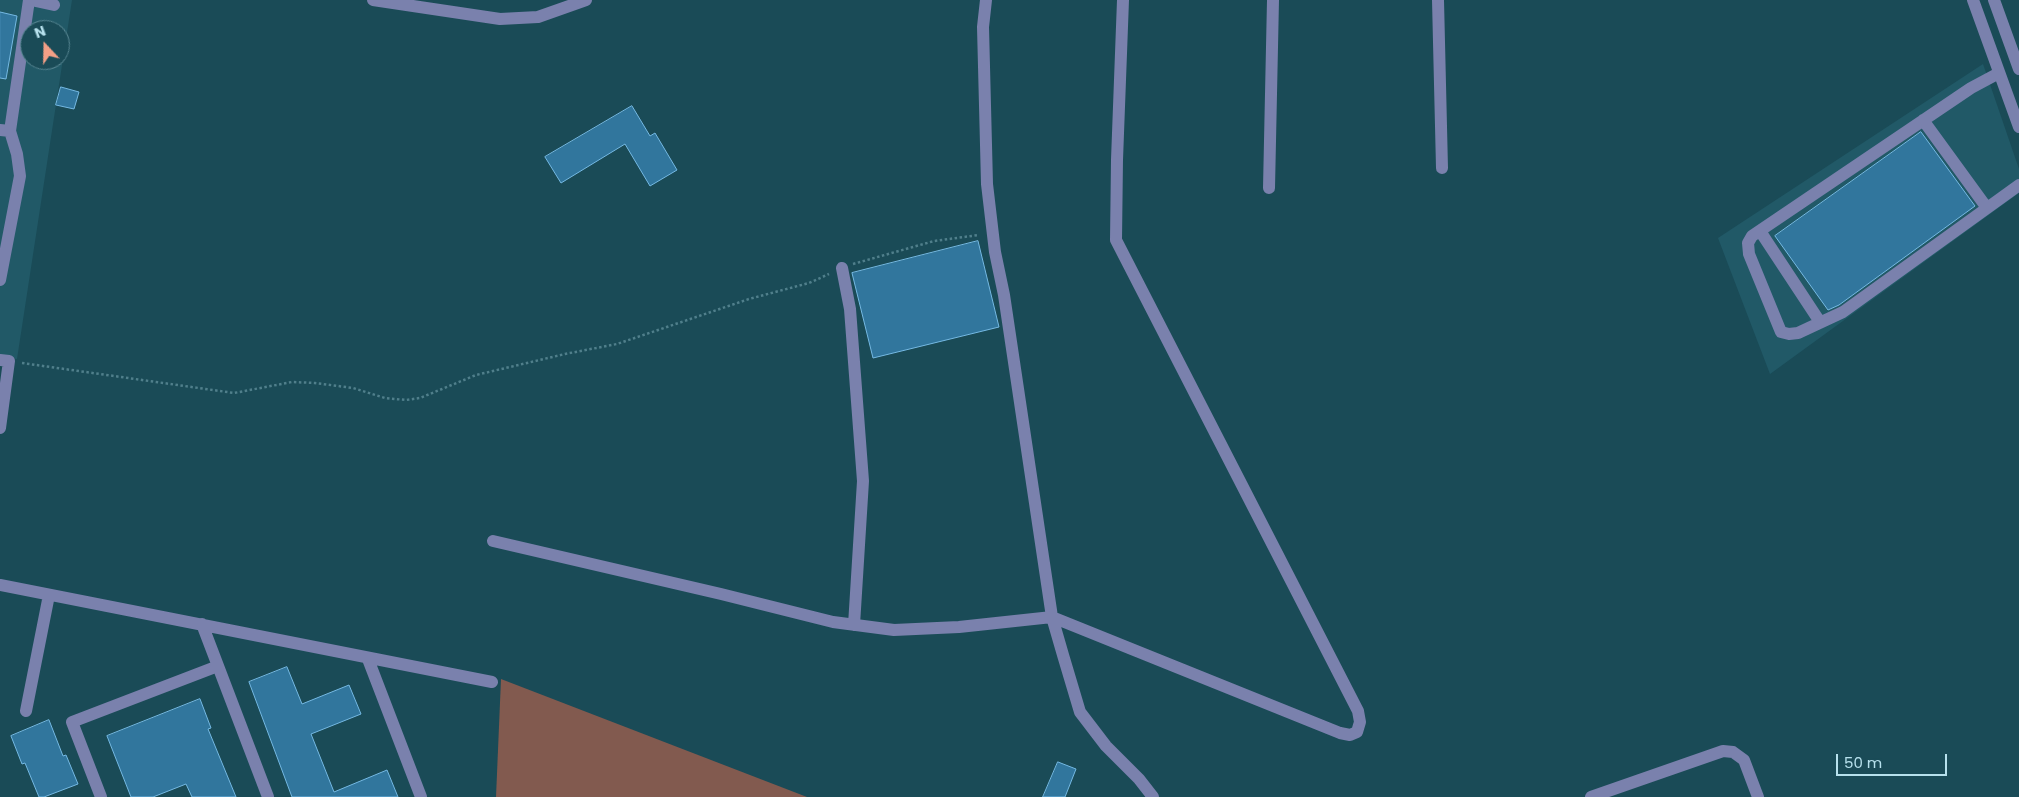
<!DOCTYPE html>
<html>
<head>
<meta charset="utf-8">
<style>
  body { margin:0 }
  #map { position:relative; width:2019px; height:797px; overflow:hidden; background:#1a4b57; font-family:Poppins,sans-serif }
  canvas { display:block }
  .north { position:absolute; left:20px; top:20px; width:50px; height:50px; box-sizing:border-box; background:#1a4b57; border:1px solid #598793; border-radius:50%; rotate:339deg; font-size:14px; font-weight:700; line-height:20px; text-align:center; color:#b7e1ed }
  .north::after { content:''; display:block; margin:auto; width:18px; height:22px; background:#f39f86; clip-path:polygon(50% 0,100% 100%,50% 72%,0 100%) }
  .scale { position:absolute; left:1836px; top:754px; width:111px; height:22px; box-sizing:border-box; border:2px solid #b7e1ed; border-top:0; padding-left:6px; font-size:15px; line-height:18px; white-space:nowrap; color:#b7e1ed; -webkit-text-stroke:4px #1a4b57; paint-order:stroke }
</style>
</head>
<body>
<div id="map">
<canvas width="2019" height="797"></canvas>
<div class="north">N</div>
<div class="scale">50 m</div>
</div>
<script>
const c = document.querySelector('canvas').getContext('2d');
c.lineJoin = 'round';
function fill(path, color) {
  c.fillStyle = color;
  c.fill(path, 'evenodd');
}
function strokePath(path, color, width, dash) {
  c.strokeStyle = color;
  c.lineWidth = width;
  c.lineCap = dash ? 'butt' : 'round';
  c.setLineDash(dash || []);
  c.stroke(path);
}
const built = new Path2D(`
  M 0,0 L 72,0 L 17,359 L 0,357 ZM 30,30 L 60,30 L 60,60 L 30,60 Z
  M 1983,64 L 2019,169 L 2019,193 L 1770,374 L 1718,238 Z`);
const green = new Path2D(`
  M 501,679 L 807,797 L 496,797 Z`);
const building = new Path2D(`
  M 0,12 L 17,16 L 6,79 L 0,78 Z
  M 61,87 L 79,92 L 74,109 L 56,105 Z
  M 632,106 L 650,136 L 655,133 L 677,170 L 650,186 L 625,144 L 561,183 L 545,157 Z
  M 1921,132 L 1975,206 L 1839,305 L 1828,310 L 1775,236 Z
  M 978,241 L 999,327 L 873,358 L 852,273 Z
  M 287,667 L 302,704 L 349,685 L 361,714 L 311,734 L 334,792 L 387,770 L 398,797 L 292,797 L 249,682 Z
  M 200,699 L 211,728 L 208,729 L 236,797 L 192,797 L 186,784 L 153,797 L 131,797 L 107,736 Z
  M 49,720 L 63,756 L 66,755 L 78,784 L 44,797 L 39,797 L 25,763 L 22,764 L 11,736 Z
  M 1058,762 L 1076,769 L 1065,797 L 1043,797 Z`);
const path = new Path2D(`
  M 853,264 L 934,241 L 979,235
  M 22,363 L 234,393 L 292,382 L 315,383 L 353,388 L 385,398 L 406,400 L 420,398 L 476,375 L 565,354 L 617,344 L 749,299 L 809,283 L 829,274`);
const minor = new Path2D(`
  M 31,0 L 54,5
  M 373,0 L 500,19 L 538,17 L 586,0
  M 986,0 L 983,27 L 987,184 L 995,252 L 1004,295 L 1052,617 L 1063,655 L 1080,712 L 1106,746 L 1139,779 L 1153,797
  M 1438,0 L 1442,168
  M 1973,0 L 2019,127
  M 1994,0 L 2019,69
  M 1999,73 L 1971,88 L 1752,236 L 1748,243 L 1749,254 L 1781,332 L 1789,334 L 1798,333 L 1843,312 L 2019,185
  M 1923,120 L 1987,208
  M 0,130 L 10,131 L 29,0
  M 1269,188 L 1273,0
  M 1760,231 L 1820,322
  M 842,268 L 850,309 L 863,481 L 854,625
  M 0,280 L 20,176 L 17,154 L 10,131
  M 0,360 L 9,361 L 0,428
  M 493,541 L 721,594 L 833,622 L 894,630 L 959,627 L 1052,617 L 1340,733 L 1350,735 L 1357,732 L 1360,722 L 1358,711 L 1116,240 L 1117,160 L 1123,0
  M 0,585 L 492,682
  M 202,624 L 268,797
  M 368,659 L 421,797
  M 26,711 L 49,595
  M 101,797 L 72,722 L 218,666
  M 1591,797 L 1723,751 L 1733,752 L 1744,760 L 1758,797`);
fill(built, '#215967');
fill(green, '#825a4f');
fill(building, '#31769d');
strokePath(building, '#75b9e3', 1);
strokePath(path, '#507f8b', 2.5, [2.5, 2.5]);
strokePath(minor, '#7a81ad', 12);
</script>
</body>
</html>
